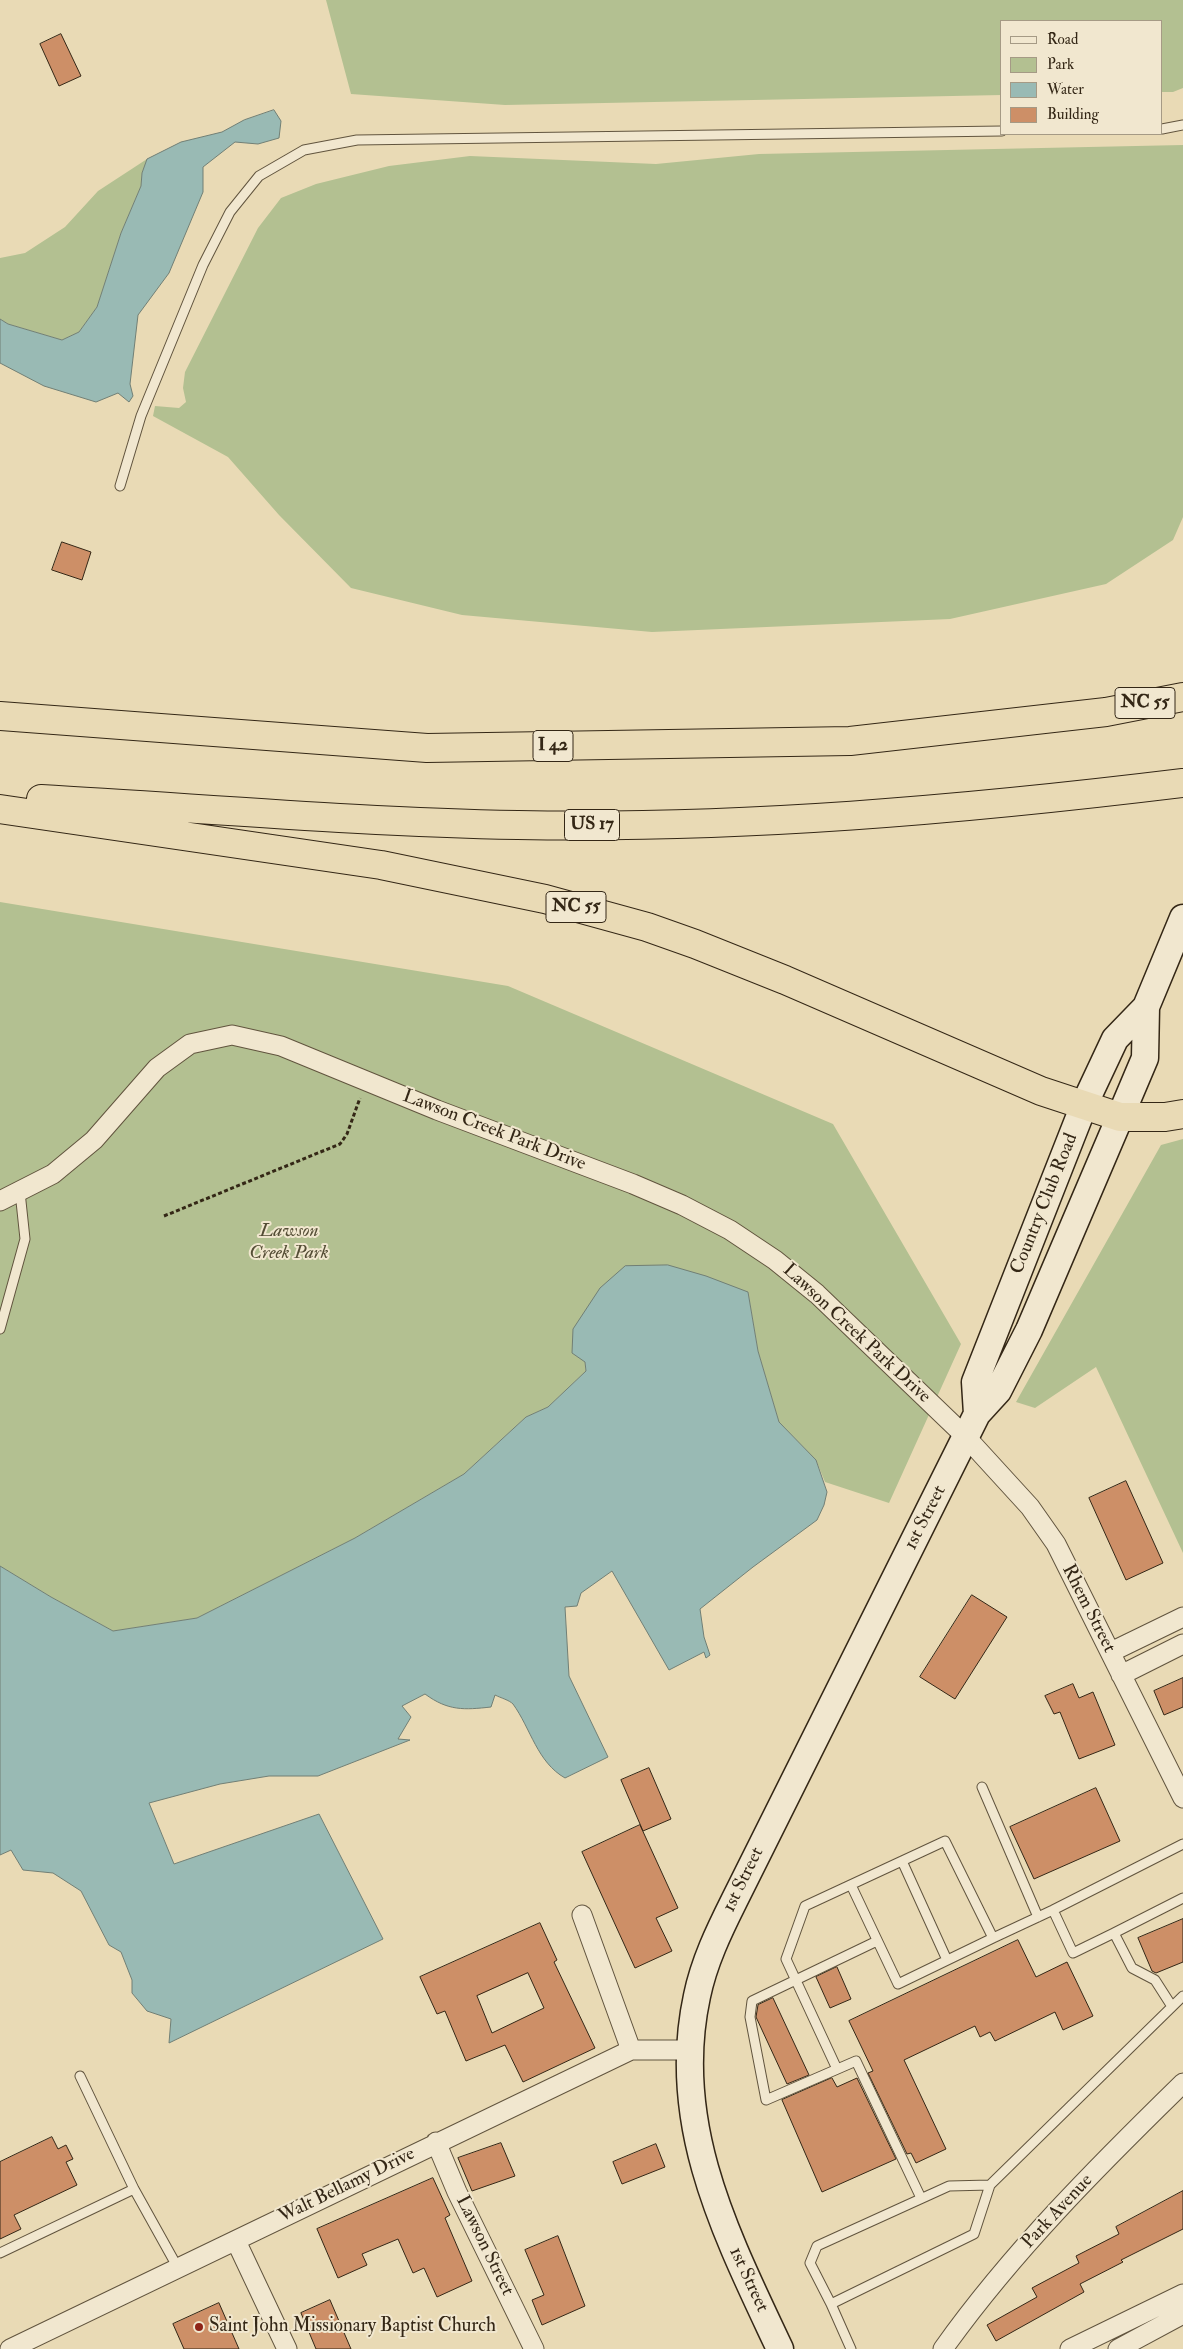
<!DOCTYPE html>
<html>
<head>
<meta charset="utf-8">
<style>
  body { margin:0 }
  #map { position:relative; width:1183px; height:2349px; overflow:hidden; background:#e9dab5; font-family:"IM FELL Double Pica",serif }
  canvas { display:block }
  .legend { position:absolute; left:1000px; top:20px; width:162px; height:115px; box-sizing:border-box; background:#f1e7cf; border:1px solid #a59a85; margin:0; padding:6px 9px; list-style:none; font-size:15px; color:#342716 }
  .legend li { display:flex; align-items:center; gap:10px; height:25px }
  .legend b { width:25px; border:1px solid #a59a85 }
</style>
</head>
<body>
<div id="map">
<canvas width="1183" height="2349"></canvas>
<ul class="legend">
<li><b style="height:6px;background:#f1e7cf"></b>Road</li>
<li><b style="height:14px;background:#b3c091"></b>Park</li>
<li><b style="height:14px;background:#99bab4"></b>Water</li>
<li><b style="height:14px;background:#cd8f67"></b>Building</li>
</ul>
</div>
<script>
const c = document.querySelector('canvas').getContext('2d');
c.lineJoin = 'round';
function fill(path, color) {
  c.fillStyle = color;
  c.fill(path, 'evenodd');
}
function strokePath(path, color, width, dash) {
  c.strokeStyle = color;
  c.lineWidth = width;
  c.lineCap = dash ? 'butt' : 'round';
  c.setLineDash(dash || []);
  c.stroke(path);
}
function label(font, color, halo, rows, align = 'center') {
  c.font = font + ' "IM FELL Double Pica",serif';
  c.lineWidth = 4;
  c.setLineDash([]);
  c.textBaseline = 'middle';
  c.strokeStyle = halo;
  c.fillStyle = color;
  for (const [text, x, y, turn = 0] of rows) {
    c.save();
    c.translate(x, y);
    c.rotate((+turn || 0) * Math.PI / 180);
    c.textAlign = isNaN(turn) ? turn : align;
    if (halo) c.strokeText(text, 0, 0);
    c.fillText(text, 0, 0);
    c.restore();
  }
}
const green = new Path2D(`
  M 326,0 L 1183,0 L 1183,88 L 1173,92 L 1162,92 L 1162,21 L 1002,21 L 1002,95 L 505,105 L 351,94 Z
  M 1183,145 L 1183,517 L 1173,540 L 1106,584 L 950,619 L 652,632 L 462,615 L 351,588 L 279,515 L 228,457 L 153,416 L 155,406 L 179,408 L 186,402 L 183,388 L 185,372 L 258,228 L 281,198 L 316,184 L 389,166 L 470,156 L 656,164 L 759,154 Z
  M 147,159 L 142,173 L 141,186 L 121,233 L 97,307 L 79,332 L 62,340 L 8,324 L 0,319 L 0,258 L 25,253 L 65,227 L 98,191 Z
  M 0,902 L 508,986 L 833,1124 L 961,1344 L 889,1503 L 825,1482 L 816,1460 L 779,1422 L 758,1351 L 748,1292 L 585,1362 L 586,1371 L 548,1407 L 526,1417 L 464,1474 L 355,1538 L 197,1618 L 113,1631 L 51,1597 L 0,1566 Z
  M 1183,1139 L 1183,1553 L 1096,1367 L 1035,1408 L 1016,1402 L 1161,1145 Z`);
const water = new Path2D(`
  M 274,110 L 281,121 L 279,138 L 258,144 L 235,142 L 203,167 L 203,192 L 169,273 L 138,315 L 130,384 L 133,396 L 129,402 L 118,393 L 96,402 L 44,386 L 0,363 L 0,319 L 8,324 L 62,340 L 79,332 L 97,307 L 121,233 L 141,186 L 142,173 L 147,159 L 181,142 L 222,132 L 244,120 Z
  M 668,1265 L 706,1276 L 748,1292 L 758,1351 L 779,1422 L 816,1460 L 827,1492 L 824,1505 L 817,1520 L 753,1567 L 700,1609 L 704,1637 L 710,1655 L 706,1658 L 704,1652 L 669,1670 L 612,1571 L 581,1593 L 577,1606 L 565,1607 L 569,1676 L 608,1757 L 565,1778 C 537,1762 531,1729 513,1704 C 509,1700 501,1698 495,1695 L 491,1707 C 464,1710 448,1711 425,1694 L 402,1706 L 411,1717 L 398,1739 L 410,1740 L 318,1776 L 269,1776 L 220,1784 L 149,1803 L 174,1864 L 319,1814 L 383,1939 L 169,2043 L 171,2019 L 147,2011 L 132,1993 L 132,1980 L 121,1952 L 109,1945 L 81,1891 L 53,1873 L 23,1870 L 11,1850 L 0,1855 L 0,1566 L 51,1597 L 113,1631 L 197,1618 L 355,1538 L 464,1474 L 526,1417 L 548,1407 L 586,1371 L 585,1362 L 572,1353 L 573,1329 L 600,1288 L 625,1266 Z`);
const building = new Path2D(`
  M 61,34 L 81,76 L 59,86 L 40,44 Z
  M 62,542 L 91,552 L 82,580 L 52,570 Z
  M 1126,1481 L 1163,1563 L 1126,1580 L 1089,1498 Z
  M 972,1595 L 1007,1617 L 955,1699 L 920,1677 Z
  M 1183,1678 L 1183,1707 L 1164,1715 L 1154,1691 Z
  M 1073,1684 L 1079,1698 L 1093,1692 L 1115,1745 L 1079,1759 L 1060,1712 L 1054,1714 L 1045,1696 Z
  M 649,1768 L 671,1819 L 643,1831 L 621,1780 Z
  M 1096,1788 L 1120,1841 L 1034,1879 L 1010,1827 Z
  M 640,1825 L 678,1908 L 656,1918 L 672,1951 L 635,1968 L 582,1852 Z
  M 1183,1919 L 1183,1962 L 1156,1973 L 1152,1971 L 1138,1938 Z
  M 540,1923 L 557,1960 L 554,1962 L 595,2048 L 523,2082 L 505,2045 L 466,2061 L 445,2011 L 437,2014 L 420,1977 ZM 528,1973 L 544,2008 L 492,2033 L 477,1996 Z
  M 1018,1940 L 1036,1977 L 1067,1962 L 1093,2016 L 1063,2030 L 1055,2012 L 995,2041 L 990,2032 L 980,2037 L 975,2026 L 904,2060 L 946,2149 L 916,2163 L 911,2153 L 907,2154 L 868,2073 L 873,2071 L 849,2021 Z
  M 837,1967 L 851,1999 L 830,2008 L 816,1977 Z
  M 773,1998 L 809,2075 L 787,2084 L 756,2017 L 758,2005 Z
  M 832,2078 L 837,2087 L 857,2078 L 896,2159 L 822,2192 L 782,2100 Z
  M 52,2137 L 58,2149 L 66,2145 L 73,2159 L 66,2162 L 77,2185 L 14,2215 L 21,2229 L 0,2239 L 0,2162 Z
  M 501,2143 L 515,2176 L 472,2191 L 458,2158 Z
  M 656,2144 L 665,2167 L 622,2184 L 613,2162 Z
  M 433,2178 L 450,2215 L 445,2218 L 472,2281 L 437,2297 L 424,2268 L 413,2273 L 398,2239 L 362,2254 L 367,2265 L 338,2278 L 317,2229 Z
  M 1183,2191 L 1183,2229 L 1121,2260 L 1123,2262 L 1080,2284 L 1084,2292 L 996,2341 L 987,2325 L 1037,2297 L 1032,2288 L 1079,2263 L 1076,2256 L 1119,2234 L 1116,2227 Z
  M 558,2236 L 585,2306 L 542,2325 L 532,2300 L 544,2295 L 525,2250 Z
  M 330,2300 L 351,2349 L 316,2349 L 301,2313 Z
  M 219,2303 L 239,2349 L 184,2349 L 173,2324 Z`);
const path = new Path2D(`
  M 164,1216 L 340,1144 L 347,1134 L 360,1098`);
const lane = new Path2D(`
  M 1162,129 L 1183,125
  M 120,486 L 141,416 L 203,265 L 230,212 L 259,176 L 304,150 L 357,140 L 1002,131
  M 0,1329 L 25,1239 L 20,1192
  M 982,1787 L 1038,1917
  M 902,1861 L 947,1960
  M 1053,1910 L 1073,1953 L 1114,1933
  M 993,1938 L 1053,1910 L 1183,1844
  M 877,1941 L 752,2001 L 750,2017 L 766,2100 L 856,2061 L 921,2198
  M 1171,2005 L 1155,1980 L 1132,1968 L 1114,1933 L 1183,1898
  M 837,2069 L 786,1959 L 805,1906 L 945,1841 L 993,1938 L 898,1984 L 851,1885
  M 80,2076 L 134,2189 L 178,2268
  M 0,2253 L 134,2189
  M 831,2304 L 810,2263 L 817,2246 L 949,2186 L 990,2185
  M 851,2349 L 831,2304 L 974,2234 L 990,2185 L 1183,1996`);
const street = new Path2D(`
  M 0,1201 L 53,1174 L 94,1140 L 157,1068 L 190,1044 L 232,1035 L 281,1046 L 437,1110 L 633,1184 L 682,1205 L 730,1230 L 775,1260 L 817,1294 L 966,1437 L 1030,1507 L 1056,1544 L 1183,1798
  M 1111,1652 L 1183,1617
  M 1121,1675 L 1183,1644
  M 582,1915 L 631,2050
  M 436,2142 L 457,2192 L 534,2349
  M 236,2241 L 287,2349
  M 10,2349 L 631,2050 L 690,2050
  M 943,2349 C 1012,2252 1098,2166 1183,2083
  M 1070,2349 L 1183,2294
  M 1118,2349 L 1183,2314`);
const secondary = new Path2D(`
  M 977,1414 L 975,1382 L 1084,1105 L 1115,1039 L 1146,1007 L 1183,918
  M 780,2349 C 727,2236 669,2125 697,1996 C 704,1962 719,1931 734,1901 L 977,1414 L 998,1391 L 1029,1330 L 1120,1117 L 1145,1058 L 1146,1007`);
const highway = new Path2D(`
  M 0,716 L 427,748 L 850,741 L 1106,712 L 1183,697
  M 41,799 C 200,808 359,822 518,825 C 741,829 962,810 1183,783
  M 0,809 L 381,865 L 545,899 L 647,927 L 695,944 L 785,980 L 1041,1091 L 1120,1117 L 1165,1117 L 1183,1114`);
const markers = [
  [199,2327,5,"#8f2418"]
];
const shields = [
  [1145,703,60],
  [553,746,40],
  [592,825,55],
  [576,907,60]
];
const shieldNames = [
  ["NC 55",1145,703],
  ["I 42",553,746],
  ["US 17",592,825],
  ["NC 55",576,907]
];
const streetNames = [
  ["Lawson Creek Park Drive",494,1131,21],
  ["Country Club Road",1045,1204,-68],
  ["Lawson Creek Park Drive",856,1334,43],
  ["1st Street",926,1518,-63],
  ["Rhem Street",1088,1609,63],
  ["1st Street",744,1880,-64],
  ["Walt Bellamy Drive",347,2186,-26],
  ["Park Avenue",1058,2212,-47],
  ["Lawson Street",484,2246,64],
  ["1st Street",748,2280,65]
];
const parkNames = [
  ["Lawson",289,1232],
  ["Creek Park",289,1254]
];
const poiNames = [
  ["Saint John Missionary Baptist Church",209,2327]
];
fill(green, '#b3c091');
fill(water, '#99bab4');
strokePath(water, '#717f75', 1);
fill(building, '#cd8f67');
strokePath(building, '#342716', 1);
strokePath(lane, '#61543e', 11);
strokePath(street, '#61543e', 21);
strokePath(secondary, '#342716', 29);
strokePath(highway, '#342716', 30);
strokePath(path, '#342716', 3, [4, 2.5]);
strokePath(lane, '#f1e7cf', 9);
strokePath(street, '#f1e7cf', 19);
strokePath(secondary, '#f1e7cf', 26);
strokePath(highway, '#e9dab5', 28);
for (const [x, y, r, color] of markers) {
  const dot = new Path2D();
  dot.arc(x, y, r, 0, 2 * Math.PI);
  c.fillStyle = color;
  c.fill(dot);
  strokePath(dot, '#f1e7cf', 2);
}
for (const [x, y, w] of shields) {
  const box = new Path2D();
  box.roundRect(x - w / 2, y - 15.5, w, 31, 4);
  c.fillStyle = '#f1e7cf';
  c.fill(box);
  strokePath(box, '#342716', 1);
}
label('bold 18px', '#342716', null, shieldNames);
label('19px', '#342716', '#f1e7cf', streetNames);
label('italic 19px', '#544d35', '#f1e7cf', parkNames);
label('19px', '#342716', '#f1e7cf', poiNames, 'left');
</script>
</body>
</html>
